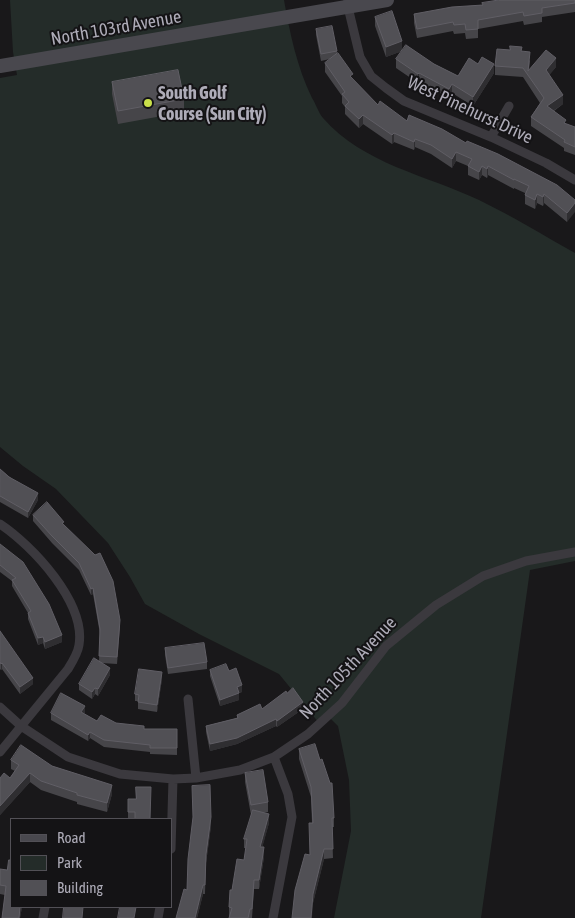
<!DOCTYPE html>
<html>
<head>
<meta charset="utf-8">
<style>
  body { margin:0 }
  #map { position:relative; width:575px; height:918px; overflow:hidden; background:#19181a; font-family:"Asap Condensed",sans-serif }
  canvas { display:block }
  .legend { position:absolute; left:10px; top:818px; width:162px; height:90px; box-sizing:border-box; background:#141315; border:1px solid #525056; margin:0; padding:6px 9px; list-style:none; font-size:15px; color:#aeacb8 }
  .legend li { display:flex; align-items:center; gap:10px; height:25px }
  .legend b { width:25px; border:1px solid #525056 }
</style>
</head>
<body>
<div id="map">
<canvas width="575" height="918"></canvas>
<ul class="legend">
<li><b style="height:6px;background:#49484e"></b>Road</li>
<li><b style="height:14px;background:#242c29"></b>Park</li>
<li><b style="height:14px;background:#515055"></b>Building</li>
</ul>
</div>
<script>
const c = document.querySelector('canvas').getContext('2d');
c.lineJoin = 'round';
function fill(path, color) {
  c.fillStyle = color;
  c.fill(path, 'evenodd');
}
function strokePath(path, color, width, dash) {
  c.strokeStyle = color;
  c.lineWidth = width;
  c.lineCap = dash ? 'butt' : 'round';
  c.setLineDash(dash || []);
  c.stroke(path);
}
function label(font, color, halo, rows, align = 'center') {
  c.font = font + ' "Asap Condensed",sans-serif';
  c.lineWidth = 4;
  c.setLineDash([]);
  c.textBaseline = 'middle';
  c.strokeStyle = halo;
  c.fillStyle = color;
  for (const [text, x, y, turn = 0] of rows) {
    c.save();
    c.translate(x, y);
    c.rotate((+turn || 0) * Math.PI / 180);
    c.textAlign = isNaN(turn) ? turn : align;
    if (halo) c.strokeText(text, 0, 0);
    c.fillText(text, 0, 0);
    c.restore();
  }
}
const green = new Path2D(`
  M 10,0 L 284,0 C 290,34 297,67 312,98 C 316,104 318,112 323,118 C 363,164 426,175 479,200 C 512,216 543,235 575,253 L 575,561 L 530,570 L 481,918 L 334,918 L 351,831 L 349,780 L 338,726 L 328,716 L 319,723 L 279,674 L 199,634 L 145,604 L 130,577 L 108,543 L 56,489 L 23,466 L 0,447 L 0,78 L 17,75 L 13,52 Z`);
const street = new Path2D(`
  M 347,3 L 360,57 L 371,76 L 386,88 L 404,101 L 491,137 L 546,163 L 575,180
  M 491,137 L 509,106
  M 0,524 C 33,546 86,603 79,645 C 78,653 73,661 68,669 L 0,752
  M 188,699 L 196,778
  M 0,707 L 21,726 L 68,757 L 120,774 L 173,779 L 196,778 L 240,770 L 274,757 L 308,734 L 342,703 L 386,646 L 436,605 L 483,576 L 526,561 L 575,552
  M 171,849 L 173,779
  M 43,918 L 45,907
  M 158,918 L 160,907
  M 273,918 L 292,817 L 288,794 L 274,757`);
const secondary = new Path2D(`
  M 0,66 L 387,0`);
const wall = new Path2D(`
  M 575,0 L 575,12 L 542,17 L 542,22 L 524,25 L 523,21 L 478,29 L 478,38 L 466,39 L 465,33 L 454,34 L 453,31 L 417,38 L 414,23 L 414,14 L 482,5 Z
  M 375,17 L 402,50 L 434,64 L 458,76 L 494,73 L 473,106 L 452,93 L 449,98 L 419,82 L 418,83 L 396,68 L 396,59 L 402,51 L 386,57 L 375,26 Z
  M 316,29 L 337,51 L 337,55 L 353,80 L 378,105 L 407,121 L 466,143 L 575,200 L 567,222 L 544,203 L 543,206 L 537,203 L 535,209 L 525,204 L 525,193 L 514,188 L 514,189 L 488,175 L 487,178 L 482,175 L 479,180 L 468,175 L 468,166 L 456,161 L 452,168 L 431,154 L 415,147 L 414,150 L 394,142 L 392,144 L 363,124 L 359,128 L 345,114 L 345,107 L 342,103 L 342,96 L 325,72 L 325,63 L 330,59 L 321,61 L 316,35 Z
  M 522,51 L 530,61 L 529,70 L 556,67 L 549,75 L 563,104 L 554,111 L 566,124 L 575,127 L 575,155 L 564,151 L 564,148 L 531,126 L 531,117 L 540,103 L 523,77 L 495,75 L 495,66 Z
  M 112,82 L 184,99 L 184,112 L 118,124 L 112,94 Z
  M 0,469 L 38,500 L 28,518 L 0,502 Z
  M 33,515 L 64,525 L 120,627 L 117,664 L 101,663 L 110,675 L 98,696 L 95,694 L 92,699 L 79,690 L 79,684 L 99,661 L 100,634 L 93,594 L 91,595 L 79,570 L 52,543 L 33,521 Z
  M 0,544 L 62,642 L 45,649 L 43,643 L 38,645 L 28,619 L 28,613 L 12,586 L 12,581 L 0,572 Z
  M 0,631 L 33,684 L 20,694 L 2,669 L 1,670 L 0,669 Z
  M 165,648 L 207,662 L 207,669 L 168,674 L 165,655 Z
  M 210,670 L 229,671 L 242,692 L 239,693 L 239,700 L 220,706 L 210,676 Z
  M 162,679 L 157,712 L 138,709 L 138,701 L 135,701 L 135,694 Z
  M 262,709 L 303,709 L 277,727 L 276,726 L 237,744 L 210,751 L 206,732 L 206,726 L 237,718 L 237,715 Z
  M 85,712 L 84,714 L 97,721 L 116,723 L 144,729 L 177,729 L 177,755 L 150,754 L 150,752 L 104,747 L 90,738 L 88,741 L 51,720 L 51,713 Z
  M 299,749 L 334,818 L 334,827 L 332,827 L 333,858 L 324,859 L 313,903 L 310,855 L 312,823 L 311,797 L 299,759 Z
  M 11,760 L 52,766 L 112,794 L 107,812 L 77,804 L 77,802 L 41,790 L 30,782 L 0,815 L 0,778 L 10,778 L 15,771 L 11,769 Z
  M 245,773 L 268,802 L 268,812 L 263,813 L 269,823 L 262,847 L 264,857 L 259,889 L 254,889 L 252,918 L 229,918 L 229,907 L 232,890 L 244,860 L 246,848 L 244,848 L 244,839 L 251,815 L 245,782 Z
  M 128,799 L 151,819 L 128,819 Z
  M 193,819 L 211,826 L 206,863 L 205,894 L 203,894 L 197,918 L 176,918 L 187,890 Z
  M 0,869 L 7,870 L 11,907 L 22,907 L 20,918 L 2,918 L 5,895 L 0,894 Z`);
const shadedWall = new Path2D(`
  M 402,41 L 402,51 L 386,57 L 386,47 Z
  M 556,58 L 556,67 L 546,79 L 546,70 Z
  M 494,64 L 494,73 L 473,106 L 473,97 Z
  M 419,73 L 419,82 L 418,83 L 418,74 Z
  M 452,84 L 452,93 L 449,98 L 449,89 Z
  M 563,95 L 563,104 L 547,115 L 547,106 Z
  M 363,115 L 363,124 L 359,128 L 359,119 Z
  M 394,133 L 394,142 L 392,144 L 392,135 Z
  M 415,139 L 415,147 L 414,150 L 414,142 Z
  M 456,152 L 456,161 L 452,168 L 452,159 Z
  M 482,166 L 482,175 L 479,180 L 479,172 Z
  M 488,166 L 488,175 L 487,178 L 487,169 Z
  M 537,194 L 537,203 L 535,209 L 535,200 Z
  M 544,194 L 544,203 L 543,206 L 543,197 Z
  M 575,203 L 575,212 L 567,222 L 567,213 Z
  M 38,493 L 38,500 L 28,518 L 28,512 Z
  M 93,588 L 93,594 L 91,595 L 91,589 Z
  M 62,635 L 62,642 L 45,649 L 45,642 Z
  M 43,637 L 43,643 L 38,645 L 38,638 Z
  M 2,663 L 2,669 L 1,670 L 1,664 Z
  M 110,668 L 110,675 L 98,696 L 98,689 Z
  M 162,672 L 162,679 L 157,712 L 157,705 Z
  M 33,678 L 33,684 L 20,694 L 20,687 Z
  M 242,685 L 242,692 L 237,694 L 237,687 Z
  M 95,688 L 95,694 L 92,699 L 92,692 Z
  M 239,693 L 239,700 L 220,706 L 220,700 Z
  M 303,702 L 303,709 L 277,727 L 277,721 Z
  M 85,706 L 85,712 L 81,719 L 81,712 Z
  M 276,719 L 276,726 L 237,744 L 210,751 L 210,744 Z
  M 90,732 L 90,738 L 88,741 L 88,735 Z
  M 30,773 L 30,782 L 0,815 L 0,806 Z
  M 112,785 L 112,794 L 107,812 L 107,803 Z
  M 269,814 L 269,823 L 260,856 L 260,847 Z
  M 211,817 L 211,826 L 206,863 L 205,894 L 206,854 Z
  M 264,847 L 264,857 L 259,889 L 259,880 Z
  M 324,849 L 324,859 L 313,903 L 312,918 L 311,918 L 313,894 Z
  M 203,885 L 203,894 L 197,918 L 195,918 Z
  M 20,907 L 22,907 L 20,918 L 19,918 Z`);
const building = new Path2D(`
  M 499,0 L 575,0 L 575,3 L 542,8 L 542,13 L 524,16 L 523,12 L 478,20 L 478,29 L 466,30 L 465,24 L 454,25 L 453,22 L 417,29 L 414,14 L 452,7 L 483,5 L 482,3 Z
  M 392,11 L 402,41 L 386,47 L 375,17 Z
  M 332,26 L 337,51 L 321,54 L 316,29 Z
  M 406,45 L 434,64 L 458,76 L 469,58 L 478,64 L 482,57 L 494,64 L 473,97 L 452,84 L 449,89 L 419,73 L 418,74 L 396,59 Z
  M 510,46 L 522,47 L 521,51 L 530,52 L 528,71 L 546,50 L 556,58 L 546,70 L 563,95 L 547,106 L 566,120 L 564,123 L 575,127 L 575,147 L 564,142 L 565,140 L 531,117 L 544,98 L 523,68 L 495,66 L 497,49 L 510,50 Z
  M 338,53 L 353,74 L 350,76 L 378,105 L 380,101 L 407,121 L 409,115 L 442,129 L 466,143 L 467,141 L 498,154 L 557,185 L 575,200 L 575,203 L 567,213 L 544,194 L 543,197 L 537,194 L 535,200 L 525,195 L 529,186 L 514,179 L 514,180 L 488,166 L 487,169 L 482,166 L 479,172 L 468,166 L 472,159 L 456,152 L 452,159 L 431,145 L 415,139 L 414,142 L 394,133 L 392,135 L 363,115 L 359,119 L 345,106 L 349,102 L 342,94 L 345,92 L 325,63 Z
  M 178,70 L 184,99 L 118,111 L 112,82 Z
  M 0,469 L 9,477 L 38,493 L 28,512 L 0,496 Z
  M 47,502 L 64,522 L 62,523 L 95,555 L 100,553 L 113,581 L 120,620 L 117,657 L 99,656 L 100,629 L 93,588 L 91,589 L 79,563 L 52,536 L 33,515 Z
  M 0,544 L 23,562 L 49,604 L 62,635 L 45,642 L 43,637 L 38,638 L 28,613 L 31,611 L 12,580 L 16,578 L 0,565 Z
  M 0,631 L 33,678 L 20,687 L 2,663 L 1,664 L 0,662 Z
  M 204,643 L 207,662 L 168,668 L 165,648 Z
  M 94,658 L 110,668 L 98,689 L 95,688 L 92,692 L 79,684 Z
  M 226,664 L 229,671 L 236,668 L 242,685 L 237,687 L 239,693 L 220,700 L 210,670 Z
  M 139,669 L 162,672 L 157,705 L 138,702 L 139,695 L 135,694 Z
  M 293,688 L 303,702 L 277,721 L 276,719 L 237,738 L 210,744 L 206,726 L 238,718 L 237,715 L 260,704 L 262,709 L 286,691 L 287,693 Z
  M 61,693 L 85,706 L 81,712 L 97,721 L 101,715 L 116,723 L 144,726 L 144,729 L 177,729 L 177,748 L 150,748 L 150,745 L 104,740 L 90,732 L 88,735 L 51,713 Z
  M 315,744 L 320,760 L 322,759 L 330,783 L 332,783 L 334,818 L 332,818 L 333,849 L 324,849 L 313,894 L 311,918 L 292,918 L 295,890 L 305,854 L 310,855 L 309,823 L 313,823 L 311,787 L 299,749 Z
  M 21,745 L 52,766 L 112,785 L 107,803 L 77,795 L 77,793 L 41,781 L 30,773 L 0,806 L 0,778 L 4,773 L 10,778 L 19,765 L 11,760 Z
  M 263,770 L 268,802 L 251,805 L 245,773 Z
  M 210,785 L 211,817 L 206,854 L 205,885 L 203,885 L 195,918 L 176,918 L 184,889 L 187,890 L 188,859 L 193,817 L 192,786 Z
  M 136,787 L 151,787 L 150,819 L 135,819 L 135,812 L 128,812 L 128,799 L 136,799 Z
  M 253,810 L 269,814 L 260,847 L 264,847 L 259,880 L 254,880 L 252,909 L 250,909 L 248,918 L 229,918 L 232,908 L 229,907 L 230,890 L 232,890 L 237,859 L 244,860 L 247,839 L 244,839 Z
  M 9,860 L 11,860 L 11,907 L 20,907 L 19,918 L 2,918 L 6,886 L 0,885 L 0,869 L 7,870 Z
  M 64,907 L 83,907 L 82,918 L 63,918 Z
  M 120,907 L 136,907 L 134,918 L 118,918 Z`);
const markers = [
  [148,103,5,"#cae04a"]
];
const streetNames = [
  ["North 103rd Avenue",116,28,-10],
  ["West Pinehurst Drive",470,110,25],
  ["North 105th Avenue",348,668,-47]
];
const poiNames = [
  ["South Golf",158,93],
  ["Course (Sun City)",158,114]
];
fill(green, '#242c29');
strokePath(street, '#3b393e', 9);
strokePath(secondary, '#49484e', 14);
fill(wall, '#464549');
fill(shadedWall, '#2f2e31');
fill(building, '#515055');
strokePath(building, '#605e65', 1);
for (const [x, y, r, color] of markers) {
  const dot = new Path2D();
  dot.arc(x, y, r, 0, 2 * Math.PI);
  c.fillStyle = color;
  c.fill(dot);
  strokePath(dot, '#141315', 2);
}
label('18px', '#aeacb8', '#141315', streetNames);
label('bold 18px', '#aeacb8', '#141315', poiNames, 'left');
</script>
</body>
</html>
